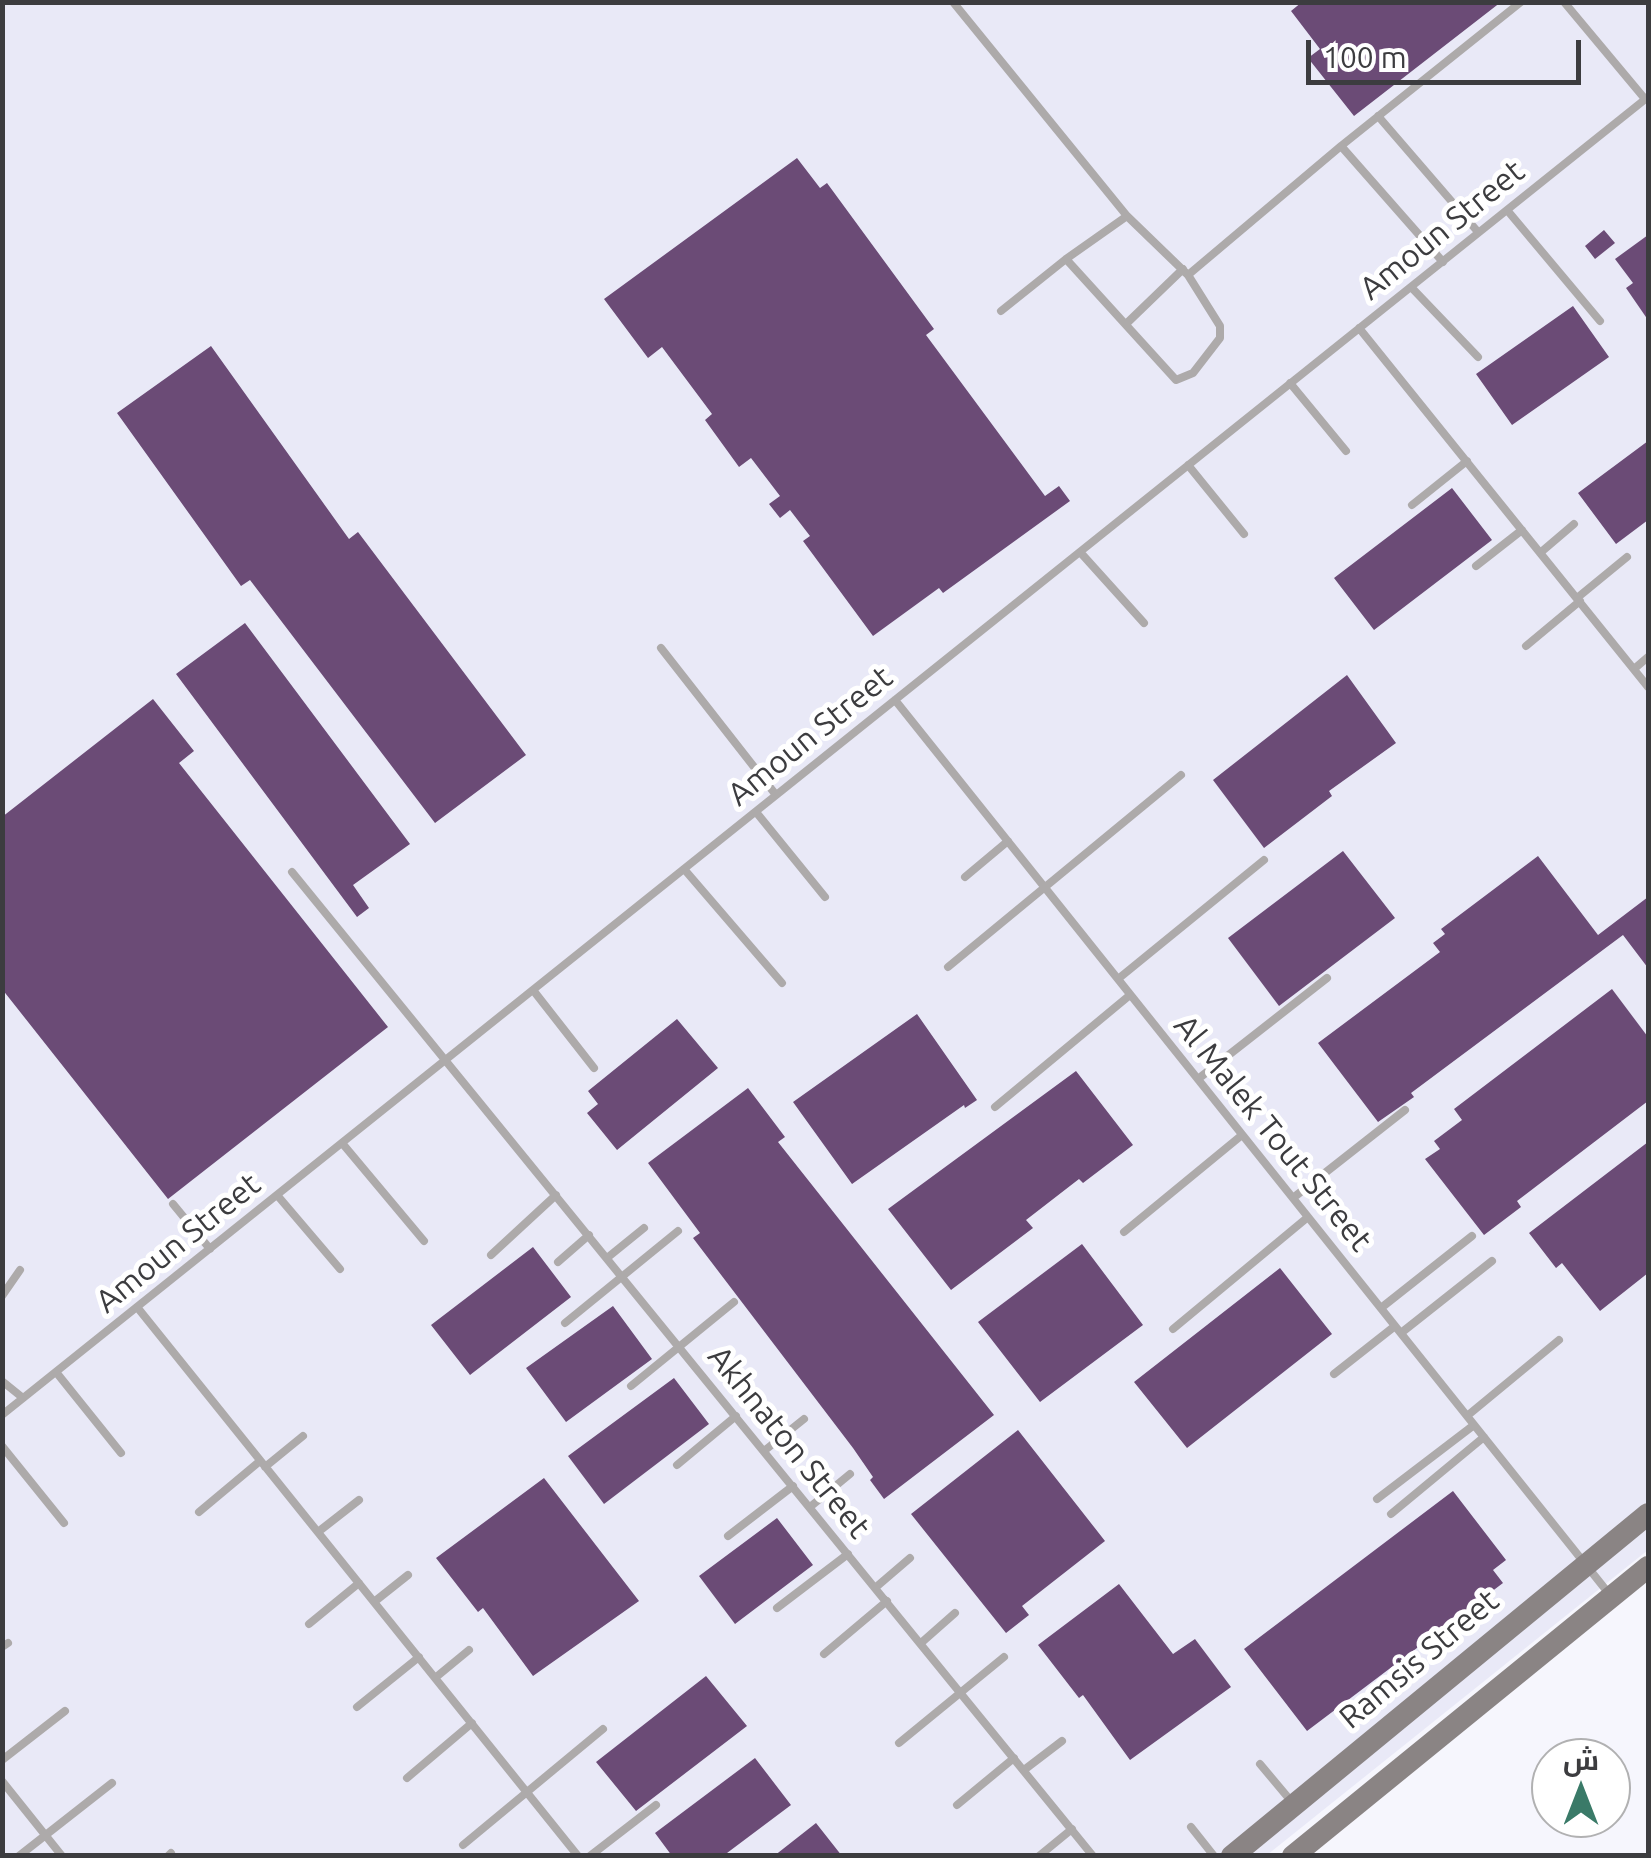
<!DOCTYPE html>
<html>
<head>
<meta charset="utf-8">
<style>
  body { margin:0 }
  #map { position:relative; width:1651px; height:1858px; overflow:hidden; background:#f6f6fd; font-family:Ubuntu,Cairo,sans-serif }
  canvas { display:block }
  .frame { position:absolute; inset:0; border:5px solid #3c3c3f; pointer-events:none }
  .north { position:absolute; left:1531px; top:1738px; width:100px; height:100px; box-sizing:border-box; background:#fff; border:2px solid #b1b1b2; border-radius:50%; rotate:0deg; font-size:28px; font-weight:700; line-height:40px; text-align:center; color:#3c3c3f }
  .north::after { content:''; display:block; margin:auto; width:35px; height:45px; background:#3a7a68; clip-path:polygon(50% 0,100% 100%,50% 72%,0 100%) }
  .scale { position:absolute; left:1306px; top:40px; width:275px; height:45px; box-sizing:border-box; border:5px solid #3c3c3f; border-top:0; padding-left:12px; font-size:30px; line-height:35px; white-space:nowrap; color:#3c3c3f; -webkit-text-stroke:8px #fff; paint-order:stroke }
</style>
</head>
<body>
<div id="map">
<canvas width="1651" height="1858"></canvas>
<div class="frame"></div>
<div class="north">ش</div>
<div class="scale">100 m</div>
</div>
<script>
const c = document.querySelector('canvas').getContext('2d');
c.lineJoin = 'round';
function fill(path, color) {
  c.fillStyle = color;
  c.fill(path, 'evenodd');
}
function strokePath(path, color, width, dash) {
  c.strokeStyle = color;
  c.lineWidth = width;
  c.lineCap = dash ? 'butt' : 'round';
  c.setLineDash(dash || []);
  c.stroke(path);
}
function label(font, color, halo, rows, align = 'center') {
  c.font = font + ' Ubuntu,sans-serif';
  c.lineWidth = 10;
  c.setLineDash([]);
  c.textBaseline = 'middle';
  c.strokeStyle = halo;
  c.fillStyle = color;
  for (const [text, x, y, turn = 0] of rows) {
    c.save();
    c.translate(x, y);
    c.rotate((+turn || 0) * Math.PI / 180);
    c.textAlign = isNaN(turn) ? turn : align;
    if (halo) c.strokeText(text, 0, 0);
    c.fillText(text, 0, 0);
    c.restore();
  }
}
const built = new Path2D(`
  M 3,3 L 1648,3 L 1648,1550 L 1267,1855 L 3,1856 Z`);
const building = new Path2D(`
  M 1302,2 L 1501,2 L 1354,116 L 1308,58 L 1320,49 L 1291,11 Z
  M 797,158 L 820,188 L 827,183 L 934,329 L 926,335 L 1045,496 L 1059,486 L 1070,501 L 943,593 L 939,588 L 873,636 L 803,541 L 810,536 L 790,510 L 780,518 L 769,504 L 780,496 L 751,458 L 739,467 L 705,420 L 712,414 L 662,347 L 648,358 L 604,299 Z
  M 1604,230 L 1615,243 L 1595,259 L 1585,246 Z
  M 1648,235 L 1648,320 L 1626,288 L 1633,283 L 1615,259 Z
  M 1573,306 L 1609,357 L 1512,425 L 1476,374 Z
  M 211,346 L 349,539 L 358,532 L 526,755 L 435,823 L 250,580 L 241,586 L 117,413 Z
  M 1648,441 L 1648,520 L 1616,544 L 1578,493 Z
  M 1452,488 L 1492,540 L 1374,630 L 1334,578 Z
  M 245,623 L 410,844 L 353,885 L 369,908 L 357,917 L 176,674 Z
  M 1347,675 L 1396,743 L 1329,791 L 1332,796 L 1264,848 L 1213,780 Z
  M 153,699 L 194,751 L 179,763 L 388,1027 L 168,1199 L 2,989 L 2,817 Z
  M 1343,851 L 1395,918 L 1279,1006 L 1228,938 Z
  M 1538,856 L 1598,935 L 1648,897 L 1648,968 L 1623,935 L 1411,1093 L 1414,1097 L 1378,1122 L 1318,1043 L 1440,952 L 1433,943 L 1445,934 L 1441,929 Z
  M 1612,989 L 1648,1037 L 1648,1101 L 1517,1201 L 1521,1207 L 1484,1235 L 1425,1159 L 1440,1149 L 1434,1141 L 1462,1120 L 1454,1109 Z
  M 917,1014 L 977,1100 L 965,1108 L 964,1105 L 852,1184 L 793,1102 Z
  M 677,1019 L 718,1068 L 617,1150 L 587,1113 L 598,1104 L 588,1091 Z
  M 1076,1071 L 1133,1145 L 1083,1183 L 1079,1179 L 1026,1220 L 1033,1228 L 951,1290 L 888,1209 Z
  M 748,1088 L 785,1137 L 778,1142 L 994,1415 L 884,1499 L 870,1480 L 873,1477 L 853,1448 L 693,1238 L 700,1233 L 648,1163 Z
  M 1648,1142 L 1648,1273 L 1600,1311 L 1562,1263 L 1556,1268 L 1529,1233 Z
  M 1082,1244 L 1143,1325 L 1040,1402 L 978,1322 Z
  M 533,1247 L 571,1297 L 470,1375 L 431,1325 Z
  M 1280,1268 L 1332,1334 L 1187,1448 L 1134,1382 Z
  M 613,1306 L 652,1359 L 566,1422 L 526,1368 Z
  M 674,1378 L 709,1424 L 604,1504 L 568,1456 Z
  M 1018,1430 L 1105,1541 L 1022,1606 L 1029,1615 L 1006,1633 L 911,1514 Z
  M 544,1478 L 639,1601 L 533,1676 L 483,1608 L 478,1612 L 436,1558 Z
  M 1453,1491 L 1506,1560 L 1493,1570 L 1503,1583 L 1307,1731 L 1244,1649 Z
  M 777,1518 L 813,1565 L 735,1624 L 699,1576 Z
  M 1119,1584 L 1173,1654 L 1195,1639 L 1231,1687 L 1130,1760 L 1083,1695 L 1079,1698 L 1038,1645 Z
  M 706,1676 L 747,1726 L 636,1811 L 596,1762 Z
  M 755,1758 L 791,1805 L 723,1856 L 672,1856 L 655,1833 Z
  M 816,1823 L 842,1856 L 774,1856 Z`);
const lane = new Path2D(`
  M 953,2 L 1127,216 L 1188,275 L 1341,146 L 1521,2
  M 1564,2 L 1645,99
  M 1378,116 L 1478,232
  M 1341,146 L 1443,262
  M 1507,210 L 1600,321
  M 1066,259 L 1176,380 L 1193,373 L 1220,338 L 1220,326 L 1188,275
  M 1411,287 L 1478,357
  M 1001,311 L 1066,259 L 1127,216
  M 1126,324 L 1183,269
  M 1359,328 L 1648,687
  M 1290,383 L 1346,451
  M 1188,465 L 1244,534
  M 1412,505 L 1467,461
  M 1080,552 L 1144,623
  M 1540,553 L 1574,524
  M 1476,566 L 1522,530
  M 1577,598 L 1627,557
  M 1526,646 L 1580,601
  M 661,648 L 776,795
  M 1634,669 L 1648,657
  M 895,700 L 1610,1595
  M 756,812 L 825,897
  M 684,869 L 782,983
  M 292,872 L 1093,1856
  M 965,877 L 1008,841
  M 948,967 L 1181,775
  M 1118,979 L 1264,860
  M 533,990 L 594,1068
  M 1198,1079 L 1327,978
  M 995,1107 L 1130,995
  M 342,1143 L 424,1241
  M 277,1195 L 340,1269
  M 1293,1198 L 1405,1110
  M 173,1204 L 210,1249
  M 1124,1232 L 1242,1135
  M 491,1255 L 556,1195
  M 607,1258 L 644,1228
  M 558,1262 L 589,1235
  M 2,1296 L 20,1270
  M 137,1307 L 578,1856
  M 1381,1308 L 1472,1236
  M 565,1323 L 678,1231
  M 1173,1329 L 1308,1217
  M 1401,1333 L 1492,1261
  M 56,1372 L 121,1453
  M 1334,1374 L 1395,1326
  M 2,1381 L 23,1398
  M 631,1386 L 734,1302
  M 2,1415 L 1648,97
  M 1467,1416 L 1559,1340
  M 2,1446 L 64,1523
  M 764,1451 L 804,1419
  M 677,1465 L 736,1416
  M 265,1467 L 303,1436
  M 1377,1499 L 1474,1425
  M 810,1507 L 850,1474
  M 199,1512 L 260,1461
  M 1391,1514 L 1484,1437
  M 318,1532 L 359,1500
  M 728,1536 L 793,1486
  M 875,1588 L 910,1558
  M 374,1602 L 408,1575
  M 777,1608 L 848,1554
  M 309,1624 L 359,1583
  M 921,1643 L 955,1613
  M 2,1647 L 8,1643
  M 824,1654 L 887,1601
  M 435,1678 L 469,1650
  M 357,1707 L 419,1657
  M 899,1743 L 1004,1657
  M 2,1760 L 65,1711
  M 1260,1764 L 1291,1801
  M 1024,1770 L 1062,1741
  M 407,1778 L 472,1723
  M 2,1781 L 62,1856
  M 957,1805 L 1014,1758
  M 1191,1827 L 1214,1856
  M 463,1845 L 603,1729
  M 19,1856 L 112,1783
  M 168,1856 L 171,1853
  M 590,1856 L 656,1805
  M 1039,1856 L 1072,1829`);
const secondary = new Path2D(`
  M 1232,1856 L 1648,1514
  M 1293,1856 L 1648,1567`);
const streetNames = [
  ["Amoun Street",1442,230,-39],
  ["Amoun Street",810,736,-39],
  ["Al Malek Tout Street",1273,1133,51],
  ["Amoun Street",178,1243,-39],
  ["Akhnaton Street",789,1442,51],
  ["Ramsis Street",1419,1659,-40]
];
fill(built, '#e9e9f7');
fill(building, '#6b4b76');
strokePath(lane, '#adaaaa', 8);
strokePath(secondary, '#8a8484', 22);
label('32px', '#3c3c3f', '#fff', streetNames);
</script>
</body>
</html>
